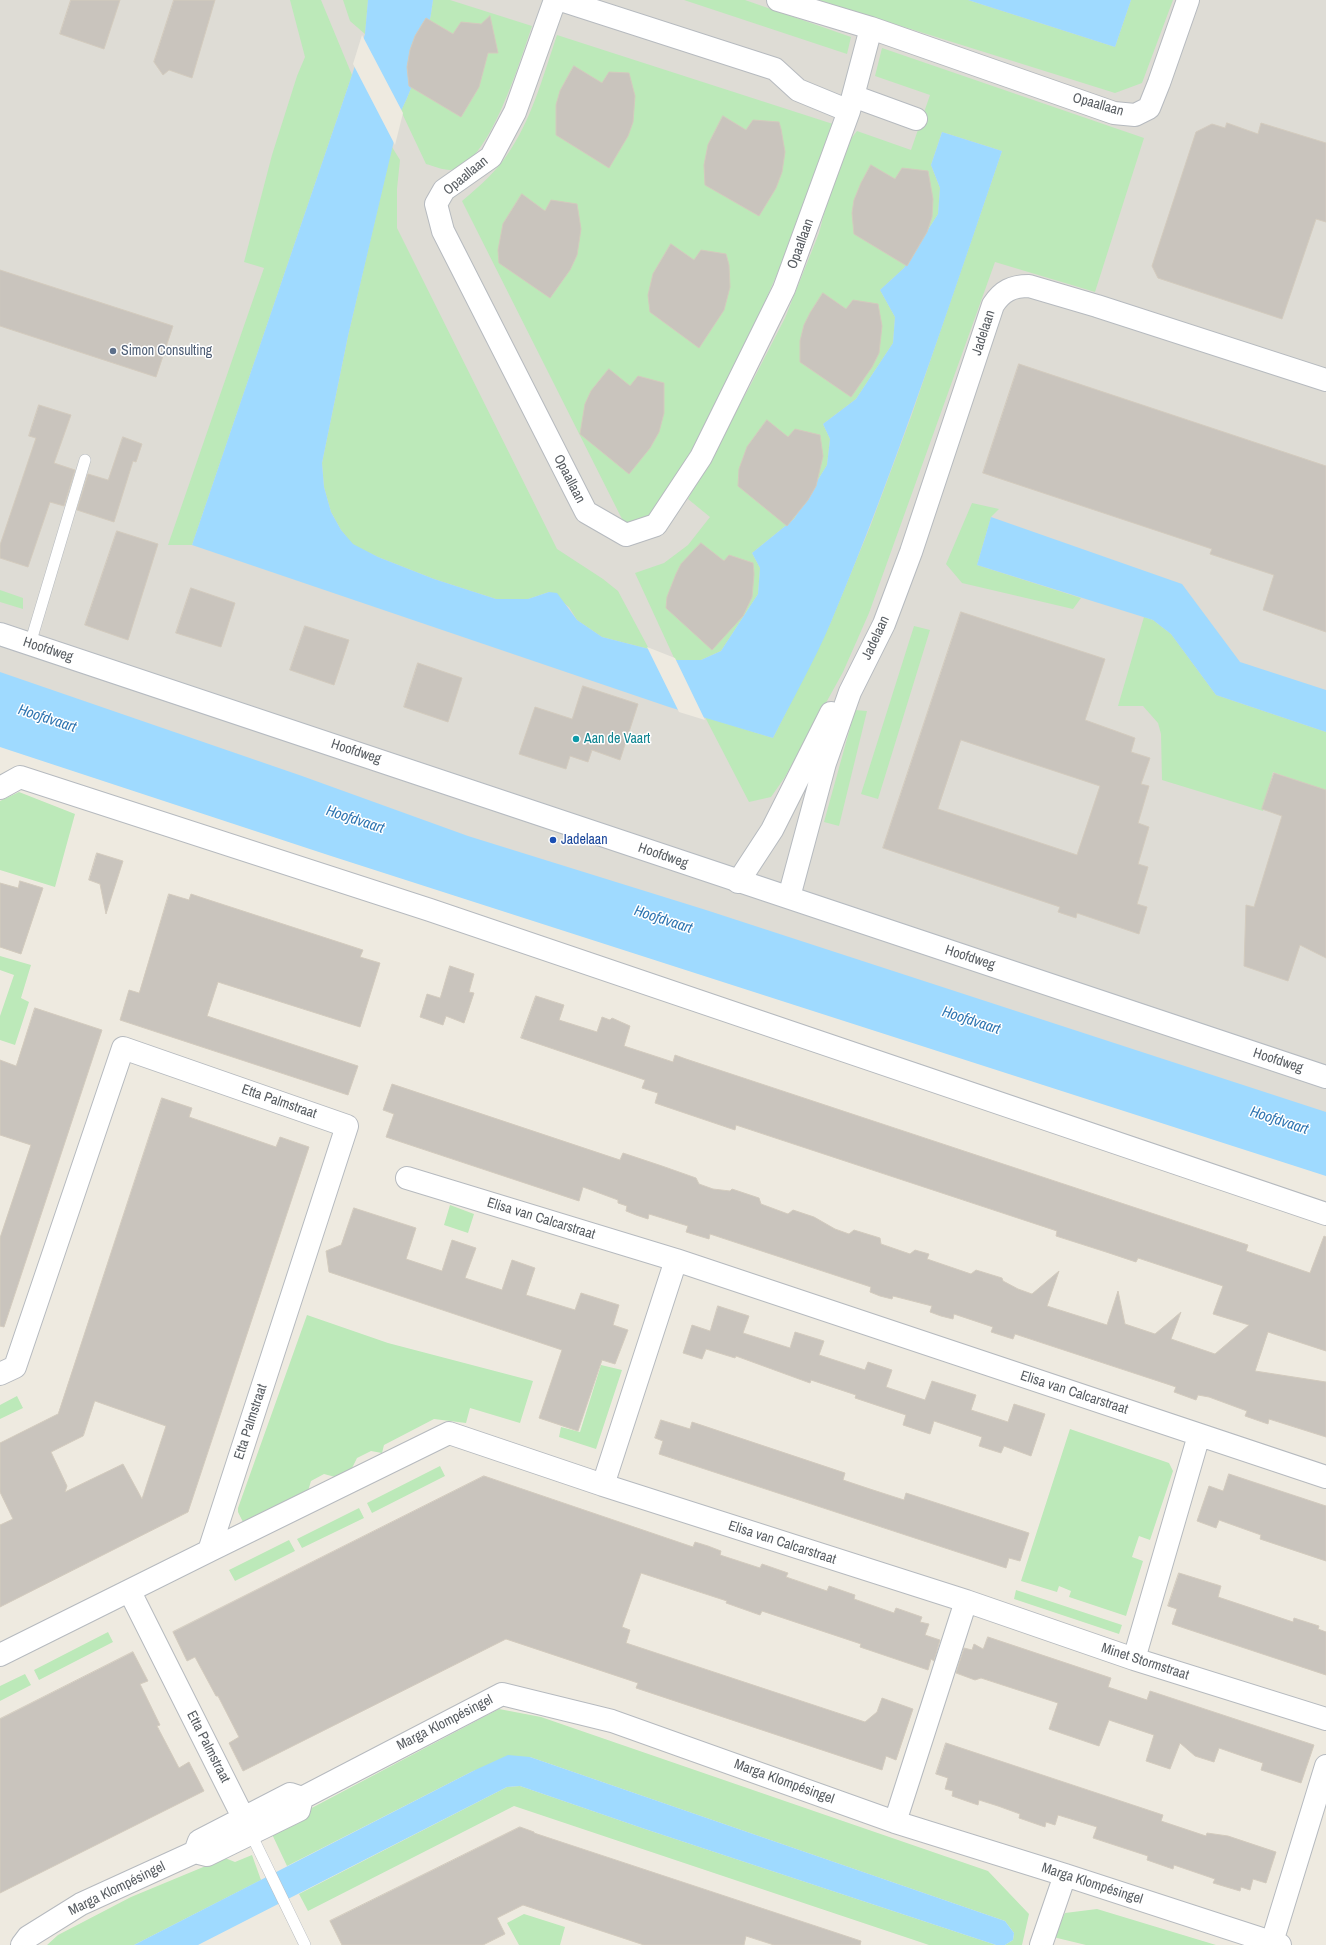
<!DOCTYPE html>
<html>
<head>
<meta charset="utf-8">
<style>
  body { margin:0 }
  canvas { display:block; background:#eeeae0 }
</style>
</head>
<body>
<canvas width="1326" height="1945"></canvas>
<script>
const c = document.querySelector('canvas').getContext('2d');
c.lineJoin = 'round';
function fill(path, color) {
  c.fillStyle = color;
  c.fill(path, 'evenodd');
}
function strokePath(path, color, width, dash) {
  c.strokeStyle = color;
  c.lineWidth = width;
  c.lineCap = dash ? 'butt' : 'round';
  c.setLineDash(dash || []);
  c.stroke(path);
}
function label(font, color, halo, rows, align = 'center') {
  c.font = font + ' "Archivo Narrow",sans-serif';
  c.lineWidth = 3;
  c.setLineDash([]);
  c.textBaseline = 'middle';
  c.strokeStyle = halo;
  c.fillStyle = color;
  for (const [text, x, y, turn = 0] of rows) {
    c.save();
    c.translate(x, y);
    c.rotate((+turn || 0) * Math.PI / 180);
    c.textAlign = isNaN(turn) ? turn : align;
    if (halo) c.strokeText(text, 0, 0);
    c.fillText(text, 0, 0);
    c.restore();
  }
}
const industrial = new Path2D(`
  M 0,0 L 1326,0 L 1326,1138 L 0,699 Z`);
const green = new Path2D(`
  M 290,0 L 321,0 L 352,75 L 192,545 L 168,545 L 264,268 L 244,262 L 272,155 L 297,76 L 305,57 Z
  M 343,0 L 368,0 L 365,34 L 350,21 Z
  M 433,0 L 450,0 L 532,26 C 521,58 488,169 450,170 C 443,170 433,166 426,164 L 401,111 C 418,77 428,38 433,0 Z
  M 684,0 L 745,0 L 851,37 L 847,54 Z
  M 818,0 L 968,0 L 1115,47 L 1131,0 L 1173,0 L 1142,83 L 1115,93 Z
  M 557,35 L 833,124 L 787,251 L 754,327 L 673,487 L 656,512 L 640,520 L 624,523 L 462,201 C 480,186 499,169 511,149 C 533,115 544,73 557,35 Z
  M 882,48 L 1144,138 L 1095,292 L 995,262 L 869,613 L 843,672 L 785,777 L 771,797 L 749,802 L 705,717 L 773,738 L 830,624 L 870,527 L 911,417 L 1002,151 L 942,132 L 931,165 L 940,188 L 938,214 L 904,268 L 880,290 L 895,317 L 893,343 L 856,399 L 823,424 L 830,439 L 827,465 L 794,519 L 752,553 L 760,568 L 758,594 L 721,651 L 701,660 L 675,660 L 635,573 L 664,563 L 688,545 L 710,517 L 688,499 L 750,386 L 785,318 L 819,233 L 840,153 L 857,131 L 911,150 L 930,95 L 875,76 Z
  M 392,147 L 400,160 L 397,189 L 397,228 L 557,549 L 603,579 L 618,591 L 649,649 L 602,637 L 577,620 L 569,607 L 549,592 L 528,599 L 496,599 L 434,579 L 378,557 L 353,545 L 341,530 L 331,512 L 324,487 L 322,463 L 348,336 Z
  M 972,503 L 999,509 L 991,517 L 977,565 L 1081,598 L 1073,609 L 962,583 L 946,564 Z
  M 0,590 L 23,598 L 23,609 L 0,602 Z
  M 1144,617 L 1153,620 L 1171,634 L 1216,695 L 1326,732 L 1326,791 L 1273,772 L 1263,811 L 1162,780 L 1161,734 L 1158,723 L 1143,706 L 1118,706 Z
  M 914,626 L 930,630 L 878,799 L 861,794 Z
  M 855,710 L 867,711 L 839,826 L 824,822 Z
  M 19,792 L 75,814 L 55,887 L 0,870 L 0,801 Z
  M 0,956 L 31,965 L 21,998 L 29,1002 L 15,1045 L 0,1040 L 0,1016 L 14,975 L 0,970 Z
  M 450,1205 L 474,1214 L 468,1233 L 444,1225 Z
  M 307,1315 L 388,1343 L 533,1381 L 520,1423 L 470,1408 L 466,1423 L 434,1419 L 384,1445 L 382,1453 L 371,1451 L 357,1458 L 352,1468 L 335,1477 L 324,1474 L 311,1481 L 308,1491 L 243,1522 L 238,1512 L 238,1508 Z
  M 601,1365 L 622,1370 L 596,1449 L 559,1437 L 561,1427 L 580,1432 Z
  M 17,1396 L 23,1408 L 0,1419 L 0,1405 Z
  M 1070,1429 L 1169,1463 L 1173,1471 L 1150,1540 L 1139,1536 L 1132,1557 L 1143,1561 L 1126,1616 L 1069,1597 L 1071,1591 L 1059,1586 L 1057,1592 L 1021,1581 Z
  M 440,1466 L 445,1476 L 372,1513 L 367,1503 Z
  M 359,1508 L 364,1518 L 302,1548 L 297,1539 Z
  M 289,1540 L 295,1551 L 235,1581 L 229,1570 Z
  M 1016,1590 L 1122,1625 L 1119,1634 L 1014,1599 Z
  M 108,1632 L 113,1642 L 39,1680 L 34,1670 Z
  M 25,1674 L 31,1685 L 0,1701 L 0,1686 Z
  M 499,1709 L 541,1717 L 988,1871 L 1029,1914 L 1022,1945 L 1005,1945 L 1013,1940 L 1014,1933 L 1005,1921 L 530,1757 L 473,1771 L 287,1866 L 270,1830 Z
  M 520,1786 L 645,1829 L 996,1945 L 929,1945 L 514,1806 L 308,1911 L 299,1894 L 507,1787 Z
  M 252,1855 L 261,1880 L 134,1945 L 47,1945 L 58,1935 L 131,1897 L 225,1858 L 235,1862 Z
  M 1097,1909 L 1216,1945 L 1086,1945 L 1053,1937 L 1065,1913 Z
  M 524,1914 L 565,1927 L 560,1945 L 519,1945 L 507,1923 Z`);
const water = new Path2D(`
  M 368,0 L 433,0 C 428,38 418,77 401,111 L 348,336 L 322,463 L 324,487 L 331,512 L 341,530 L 353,544 L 378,557 L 434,579 L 496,599 L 528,599 L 549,592 L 557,593 L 577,620 L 602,637 L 649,649 L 675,660 L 701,660 L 721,651 L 758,594 L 760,568 L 752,553 L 794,519 L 827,465 L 830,439 L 823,424 L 856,399 L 893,343 L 895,317 L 880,290 L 904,268 L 938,214 L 940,188 L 931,165 L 942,132 L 1002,151 C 948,309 896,468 831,622 C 814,662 792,700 773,738 L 669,707 L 192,545 L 352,75 L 365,34 Z
  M 968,0 L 1131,0 L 1115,47 Z
  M 991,517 L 1182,584 L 1240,662 L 1326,690 L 1326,732 L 1216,695 L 1171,634 L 1153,620 L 977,565 Z
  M 0,672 L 302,776 L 468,836 L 706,910 L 1326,1112 L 1326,1176 L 328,855 L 9,750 L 0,747 Z
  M 508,1755 L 530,1757 L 1005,1921 L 1014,1933 L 1013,1940 L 1005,1945 L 996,1945 L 645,1829 L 520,1786 L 507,1787 L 198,1945 L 134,1945 L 473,1771 Z`);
const pier = new Path2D(`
  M 362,35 L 403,113 L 395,145 L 353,64 Z
  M 647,647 L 675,658 L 705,720 L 679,712 Z`);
const building = new Path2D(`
  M 71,0 L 120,0 L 104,49 L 60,34 Z
  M 174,0 L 215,0 L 192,78 L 169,70 L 163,75 L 154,62 Z
  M 490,16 L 498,53 L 488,53 L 479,87 L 461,117 L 409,86 L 407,67 L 410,50 L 415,36 L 426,18 L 453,34 L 461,22 L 481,24 Z
  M 574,66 L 602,83 L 609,72 L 629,73 L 635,96 L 633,122 L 628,136 L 609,168 L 556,135 L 556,105 L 560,91 Z
  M 723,116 L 746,130 L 753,120 L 779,122 L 781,129 L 785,152 L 782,172 L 776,188 L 759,216 L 705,185 L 704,165 L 708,145 Z
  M 1227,123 L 1258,134 L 1261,123 L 1326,143 L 1326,222 L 1316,219 L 1282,319 L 1158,278 L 1152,266 L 1196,132 L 1212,124 L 1225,128 Z
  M 871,165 L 895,179 L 902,168 L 928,171 L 933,199 L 932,217 L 927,232 L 907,266 L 854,234 L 852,213 L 854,200 L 861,183 Z
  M 522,194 L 545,211 L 551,200 L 577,204 L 581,229 L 577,255 L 570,270 L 550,298 L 499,263 L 498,250 L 503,224 Z
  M 671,244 L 694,260 L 701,250 L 726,254 L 729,265 L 730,287 L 724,310 L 699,348 L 650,312 L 648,295 L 653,274 Z
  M 0,270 L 173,326 L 156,377 L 0,326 Z
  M 823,293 L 846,309 L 853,300 L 878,304 L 882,326 L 879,353 L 872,367 L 851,397 L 800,362 L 800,341 L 804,325 L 810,313 Z
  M 1019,364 L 1326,466 L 1326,632 L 1263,610 L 1274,575 L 1210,554 L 1212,549 L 983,473 Z
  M 609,369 L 630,386 L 638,376 L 664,383 L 664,413 L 659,432 L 650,448 L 629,474 L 580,434 L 585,404 L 591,391 Z
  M 39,405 L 71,415 L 54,463 L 75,470 L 64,506 L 50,502 L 28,567 L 0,558 L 0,545 L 36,438 L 29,436 Z
  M 767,420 L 788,437 L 795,429 L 820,435 L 823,456 L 816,486 L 808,500 L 787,526 L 738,486 L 739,469 L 747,447 Z
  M 123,437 L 142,444 L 136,462 L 133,461 L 114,522 L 77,510 L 88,474 L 108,480 Z
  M 117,531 L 158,544 L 128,640 L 85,625 Z
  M 701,543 L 724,561 L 729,555 L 753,563 L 754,574 L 752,597 L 743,616 L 712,650 L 666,608 L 667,597 L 676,574 L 681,564 Z
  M 191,588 L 235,603 L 221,647 L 176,633 Z
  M 961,612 L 1105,659 L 1085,720 L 1135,738 L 1131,752 L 1150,758 L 1141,784 L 1149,786 L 1138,823 L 1149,827 L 1138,864 L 1148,867 L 1137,904 L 1147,907 L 1139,934 L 1077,913 L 1076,918 L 1058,912 L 1060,907 L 883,848 ZM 961,740 L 1100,786 L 1077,855 L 938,809 Z
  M 305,626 L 349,640 L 334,685 L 290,670 Z
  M 418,663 L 462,678 L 448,722 L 404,707 Z
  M 583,686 L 638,704 L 620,760 L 592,750 L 588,762 L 570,756 L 566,769 L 519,754 L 535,707 L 572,719 Z
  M 1274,773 L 1326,790 L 1326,958 L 1300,945 L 1288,981 L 1244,966 L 1246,905 L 1254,907 L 1282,816 L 1262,809 Z
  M 97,853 L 123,861 L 106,914 L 100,884 L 89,880 Z
  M 20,881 L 43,888 L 21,954 L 0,947 L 0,883 L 18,888 Z
  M 169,894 L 189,900 L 191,894 L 206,899 L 363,950 L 360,957 L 380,963 L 360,1027 L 218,982 L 207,1016 L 358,1066 L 348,1095 L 120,1020 L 129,990 L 139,993 Z
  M 450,966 L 474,974 L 469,992 L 474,993 L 464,1023 L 446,1016 L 443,1025 L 420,1017 L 427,994 L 440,998 Z
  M 536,996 L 564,1005 L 559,1020 L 597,1032 L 602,1017 L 610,1020 L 612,1018 L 630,1026 L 624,1046 L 673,1062 L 675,1055 L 686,1059 L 1248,1245 L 1246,1251 L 1310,1273 L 1324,1236 L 1326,1237 L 1326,1351 L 1268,1332 L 1255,1371 L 1326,1382 L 1326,1437 L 1269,1419 L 1268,1424 L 1245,1416 L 1247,1411 L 1209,1397 L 1198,1395 L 1196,1400 L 1174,1392 L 1176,1387 L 1167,1384 L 1015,1334 L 1013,1339 L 991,1332 L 993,1327 L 954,1314 L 953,1319 L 941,1316 L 930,1312 L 932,1306 L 893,1296 L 892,1299 L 880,1296 L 870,1292 L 871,1287 L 710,1234 L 709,1239 L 686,1232 L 688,1226 L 649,1214 L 648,1219 L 636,1215 L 626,1211 L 627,1206 L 618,1203 L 618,1200 L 583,1187 L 579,1201 L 386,1137 L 394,1114 L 383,1110 L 392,1084 L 620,1160 L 623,1153 L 662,1166 L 696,1178 L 699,1184 L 713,1189 L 730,1191 L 732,1189 L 759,1198 L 761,1204 L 788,1214 L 793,1210 L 814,1217 L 835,1229 L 849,1234 L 854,1230 L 880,1238 L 881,1244 L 910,1254 L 915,1250 L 929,1254 L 927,1259 L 971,1274 L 976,1270 L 1002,1278 L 1003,1281 L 1018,1289 L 1032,1294 L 1059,1271 L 1047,1306 L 1107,1325 L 1118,1291 L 1125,1324 L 1155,1334 L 1181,1312 L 1171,1339 L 1215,1354 L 1249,1325 L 1213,1314 L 1223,1286 L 1138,1258 L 1136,1262 L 1106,1252 L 1056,1236 L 1057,1231 L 736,1125 L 735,1130 L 655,1103 L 658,1093 L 642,1088 L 645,1080 L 521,1038 Z
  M 35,1008 L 102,1030 L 4,1327 L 0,1326 L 0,1238 L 31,1145 L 0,1135 L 0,1060 L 16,1066 Z
  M 162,1098 L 192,1108 L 189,1117 L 276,1147 L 280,1137 L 309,1147 L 188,1512 L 0,1607 L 0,1525 L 13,1519 L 0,1492 L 0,1443 L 58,1414 ZM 95,1401 L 166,1426 L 142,1499 L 123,1464 L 65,1492 L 67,1486 L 51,1452 L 83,1436 Z
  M 354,1208 L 416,1228 L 406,1259 L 442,1271 L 452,1240 L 476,1248 L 465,1278 L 502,1290 L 512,1260 L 535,1268 L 526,1295 L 575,1310 L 581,1293 L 619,1305 L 613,1325 L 628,1330 L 615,1364 L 602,1360 L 578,1431 L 539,1418 L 562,1350 L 329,1272 L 326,1251 L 341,1245 Z
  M 718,1306 L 749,1316 L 743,1333 L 790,1348 L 795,1332 L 824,1341 L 819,1355 L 865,1370 L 868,1362 L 892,1370 L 886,1387 L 925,1400 L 932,1381 L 976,1395 L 971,1410 L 1008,1422 L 1014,1404 L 1045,1414 L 1031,1456 L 1004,1446 L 1001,1453 L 979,1446 L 982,1437 L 934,1421 L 930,1434 L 903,1425 L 906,1415 L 855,1398 L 856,1395 L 811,1380 L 810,1383 L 736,1356 L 735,1358 L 706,1349 L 702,1359 L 683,1353 L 692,1325 L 710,1331 Z
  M 661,1420 L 690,1429 L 692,1422 L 845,1473 L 843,1480 L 873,1490 L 904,1500 L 906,1493 L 1029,1533 L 1020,1561 L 1009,1558 L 1006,1568 L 659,1454 L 663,1441 L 655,1438 Z
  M 1229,1474 L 1326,1506 L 1326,1561 L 1260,1539 L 1261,1535 L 1219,1520 L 1216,1528 L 1197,1521 L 1209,1486 L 1223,1491 Z
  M 484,1476 L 693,1547 L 695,1542 L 708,1546 L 721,1551 L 720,1555 L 760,1568 L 762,1564 L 788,1573 L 786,1577 L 827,1591 L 829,1586 L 855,1595 L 854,1599 L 894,1613 L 896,1608 L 922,1617 L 920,1622 L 929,1624 L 925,1635 L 940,1640 L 934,1661 L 931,1659 L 928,1670 L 860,1647 L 861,1644 L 762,1611 L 760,1615 L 726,1603 L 727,1601 L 641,1573 L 622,1627 L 630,1630 L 626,1643 L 865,1722 L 877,1712 L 882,1698 L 913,1709 L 896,1760 L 886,1756 L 882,1770 L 636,1688 L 638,1683 L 506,1639 L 243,1771 L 229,1743 L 239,1737 L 218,1696 L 216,1696 L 195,1657 L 187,1661 L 173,1632 Z
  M 1179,1573 L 1221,1586 L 1218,1597 L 1293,1622 L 1294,1618 L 1319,1626 L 1318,1629 L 1326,1632 L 1326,1675 L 1172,1624 L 1177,1609 L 1168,1606 Z
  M 988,1637 L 1111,1678 L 1108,1687 L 1147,1700 L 1150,1691 L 1314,1745 L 1301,1783 L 1261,1770 L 1263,1763 L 1242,1756 L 1219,1748 L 1214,1762 L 1195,1756 L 1180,1743 L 1170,1769 L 1146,1761 L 1154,1735 L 1109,1720 L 1099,1746 L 1049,1729 L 1058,1703 L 981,1678 L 975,1680 L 956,1673 L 964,1648 L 972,1650 L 974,1644 L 983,1649 Z
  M 133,1652 L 148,1681 L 140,1684 L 160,1725 L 157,1726 L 179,1768 L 189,1762 L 204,1791 L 0,1893 L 0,1719 Z
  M 946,1743 L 1163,1815 L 1161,1821 L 1206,1836 L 1207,1833 L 1228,1836 L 1276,1852 L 1266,1883 L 1253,1879 L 1250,1890 L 1241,1887 L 1240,1891 L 1213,1883 L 1215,1879 L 1174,1865 L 1173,1869 L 1147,1860 L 1148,1856 L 1093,1838 L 1097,1827 L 1058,1815 L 1055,1825 L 1046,1822 L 1045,1827 L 1019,1818 L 1020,1814 L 998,1806 L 979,1800 L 978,1805 L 952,1796 L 953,1791 L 945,1789 L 948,1778 L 936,1774 Z
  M 520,1827 L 534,1832 L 534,1833 L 861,1941 L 860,1945 L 774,1945 L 746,1936 L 744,1945 L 644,1945 L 523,1905 L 497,1918 L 505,1934 L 483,1945 L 342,1945 L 330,1921 Z`);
const lane = new Path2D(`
  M 30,644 L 85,460
  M 251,1834 L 305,1945`);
const street = new Path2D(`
  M 555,0 L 515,112 L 491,157 L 444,190 L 436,204 L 443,231 L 586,512 L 626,535 L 656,525 L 701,457 L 784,289 L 849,111
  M 561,0 L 775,69 L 798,90 L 849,111 L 853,96 L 916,119
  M 778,0 L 871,28 L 1114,113 L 1135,115 L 1149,108 L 1159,83 L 1188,0
  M 853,96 L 871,28
  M 0,788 L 20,777 L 430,910 L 1326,1214
  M 738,882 L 772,830 L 831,713
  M 789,897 L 825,763 L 850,692 L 884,624 L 911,552 L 993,305 C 1002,291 1012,286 1029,286 L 1097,306 L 1326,380
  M 407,1178 L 676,1260 L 1326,1477
  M 676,1260 L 603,1485 L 966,1601 L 1134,1659 L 1326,1719
  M 0,1374 L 15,1367 L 123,1048 L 347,1126 L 209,1551 L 0,1655
  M 209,1551 L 449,1433 L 603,1485
  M 130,1592 L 250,1831
  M 1134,1659 L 1199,1435
  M 895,1822 L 966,1601
  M 195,1852 L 199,1841 L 290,1794 L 302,1798 L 502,1694 L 612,1721 L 895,1822 L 1065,1875 L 1280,1945
  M 1272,1942 L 1326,1766
  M 22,1945 L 28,1937 L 81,1904 L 195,1852 L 207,1855 L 299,1810 L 302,1798
  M 1041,1945 L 1065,1875`);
const secondary = new Path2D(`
  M 0,634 L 1326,1077`);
const markers = [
  [113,351,4,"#5c6f8a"],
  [576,739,4,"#0f9aa8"],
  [553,840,4,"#1a4fb4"]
];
const streetNames = [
  ["Opaallaan",1098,105,16],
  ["Opaallaan",466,176,-39],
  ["Opaallaan",801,244,-70],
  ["Jadelaan",984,333,-72],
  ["Opaallaan",569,479,63],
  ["Jadelaan",876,638,-65],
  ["Hoofdweg",48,650,18],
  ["Hoofdweg",356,752,18],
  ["Hoofdweg",663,856,19],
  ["Hoofdweg",970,958,18],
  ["Hoofdweg",1278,1061,18],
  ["Etta Palmstraat",279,1102,19],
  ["Elisa van Calcarstraat",541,1219,17],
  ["Elisa van Calcarstraat",1074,1393,18],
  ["Etta Palmstraat",251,1422,-72],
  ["Elisa van Calcarstraat",782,1543,18],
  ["Minet Stormstraat",1145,1662,18],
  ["Marga Klompésingel",445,1723,-27],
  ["Etta Palmstraat",208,1747,63],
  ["Marga Klompésingel",784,1782,20],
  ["Marga Klompésingel",1092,1884,18],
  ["Marga Klompésingel",117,1889,-26]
];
const serviceNames = [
  ["Simon Consulting",121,351]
];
const cultureNames = [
  ["Aan de Vaart",584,739]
];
const transitNames = [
  ["Jadelaan",561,840]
];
const waterNames = [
  ["Hoofdvaart",47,719,18],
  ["Hoofdvaart",355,820,18],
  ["Hoofdvaart",663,920,18],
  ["Hoofdvaart",971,1021,18],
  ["Hoofdvaart",1279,1121,18]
];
fill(industrial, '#dedcd5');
fill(green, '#bce9b9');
fill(water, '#9fdaff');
fill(pier, '#eeeae0');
fill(building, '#c9c4bd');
strokePath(building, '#d3cbbe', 1);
strokePath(lane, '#b6babf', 12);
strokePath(street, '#b6babf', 24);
strokePath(secondary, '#b6bbc1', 24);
strokePath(lane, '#fff', 11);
strokePath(street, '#fff', 22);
strokePath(secondary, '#fff', 22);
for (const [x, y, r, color] of markers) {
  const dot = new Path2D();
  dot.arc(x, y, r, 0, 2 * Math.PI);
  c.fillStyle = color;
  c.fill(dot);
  strokePath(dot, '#fff', 1.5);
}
label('14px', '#595e63', '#fff', streetNames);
label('14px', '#4e5e75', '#fff', serviceNames, 'left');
label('14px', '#0d838f', '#fff', cultureNames, 'left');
label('14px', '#164399', '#fff', transitNames, 'left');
label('italic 15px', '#3076b2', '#fff', waterNames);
</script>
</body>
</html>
